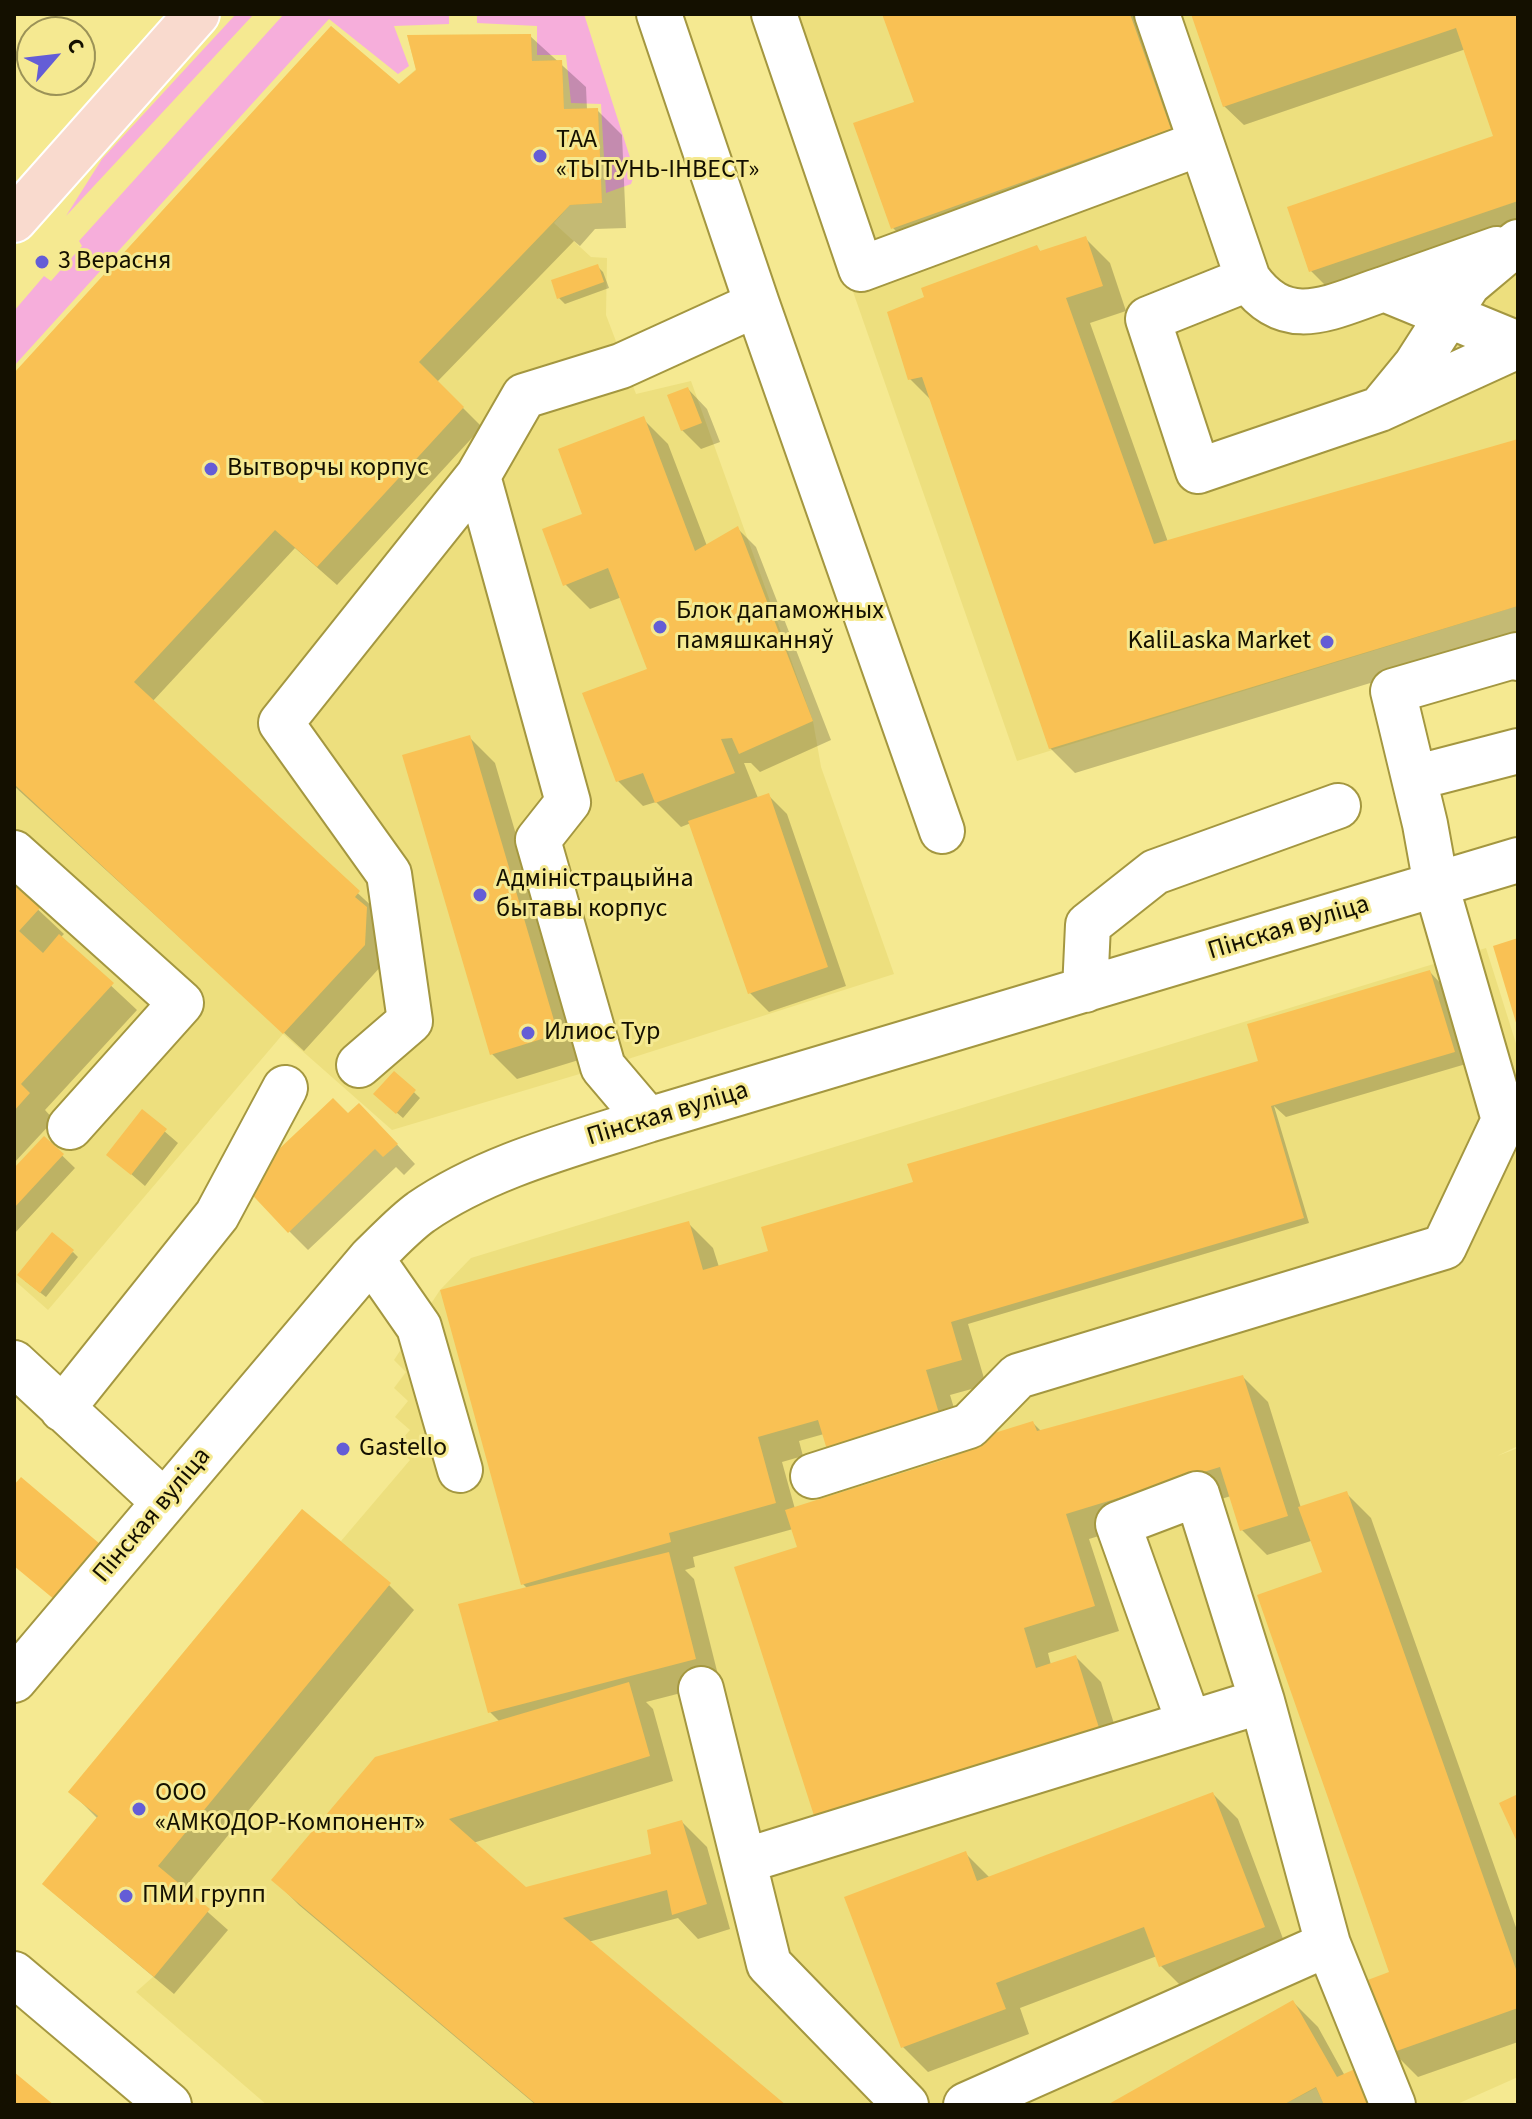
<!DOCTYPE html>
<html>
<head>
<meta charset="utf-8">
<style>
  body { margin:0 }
  #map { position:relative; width:1532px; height:2119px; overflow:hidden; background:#f5e991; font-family:"Source Sans 3",sans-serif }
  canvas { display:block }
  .frame { position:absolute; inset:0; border:16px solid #141000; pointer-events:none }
  .north { position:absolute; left:16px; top:16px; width:80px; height:80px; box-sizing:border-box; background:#f5e991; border:2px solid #9b9257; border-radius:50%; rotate:62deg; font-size:22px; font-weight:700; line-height:32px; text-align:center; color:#141000 }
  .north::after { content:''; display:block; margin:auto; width:28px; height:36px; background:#645dd6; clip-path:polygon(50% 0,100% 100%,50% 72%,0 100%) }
</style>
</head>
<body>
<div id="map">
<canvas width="1532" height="2119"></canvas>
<div class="frame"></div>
<div class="north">С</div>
</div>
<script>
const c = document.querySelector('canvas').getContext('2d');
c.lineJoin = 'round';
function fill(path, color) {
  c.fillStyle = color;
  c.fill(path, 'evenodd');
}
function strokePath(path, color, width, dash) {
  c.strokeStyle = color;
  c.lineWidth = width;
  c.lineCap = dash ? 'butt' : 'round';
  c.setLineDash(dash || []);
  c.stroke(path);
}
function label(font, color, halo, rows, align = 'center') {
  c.font = font + ' "Source Sans 3",sans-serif';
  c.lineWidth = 6;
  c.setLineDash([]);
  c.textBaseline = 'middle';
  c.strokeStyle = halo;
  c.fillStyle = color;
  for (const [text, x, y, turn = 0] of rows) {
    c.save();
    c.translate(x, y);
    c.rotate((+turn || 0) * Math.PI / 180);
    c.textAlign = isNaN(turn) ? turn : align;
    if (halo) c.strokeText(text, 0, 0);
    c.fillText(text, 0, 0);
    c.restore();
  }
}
const built = new Path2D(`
  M 756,14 L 1518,14 L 1518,606 L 1017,761 Z
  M 331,26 L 399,84 L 416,69 L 407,35 L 531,34 L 532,61 L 562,60 L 564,109 L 598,108 L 602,203 L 570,205 L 554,223 L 591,257 L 607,258 L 606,315 L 636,394 L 691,381 L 813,721 L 821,767 L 894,974 L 603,1067 L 392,1130 L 283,1034 L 48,1310 L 14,1280 L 14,373 Z
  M 1486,948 L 1518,1050 L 1518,1446 L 1497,1456 L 1518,1448 L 1518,2077 L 1455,2105 L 1324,2105 L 1316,2088 L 1283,2105 L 267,2105 L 136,1992 L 154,1976 L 42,1884 L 98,1816 L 68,1792 L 302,1509 L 341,1541 L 410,1460 L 395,1447 L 410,1430 L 395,1417 L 408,1401 L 394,1388 L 406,1372 L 394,1360 L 440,1290 L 471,1258 Z`);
const green = new Path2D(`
  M 236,14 L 254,14 L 66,216 L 102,159 Z
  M 284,14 L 449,14 L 449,24 L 394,26 L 409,66 L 398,74 L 329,19 L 14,366 L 14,311 L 44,276 L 51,281 L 82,246 L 79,241 Z
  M 477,14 L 584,14 L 635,173 L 631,184 L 606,193 L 601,104 L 571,103 L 566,55 L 537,55 L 537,26 L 477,23 Z`);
const shadow = new Path2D(`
  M 885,14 L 1141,14 L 1189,149 L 912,247 L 893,228 L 916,103 Z
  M 1193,14 L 1518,14 L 1518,226 L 1330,290 L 1311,271 L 1496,138 L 1466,49 L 1244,125 L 1224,106 Z
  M 530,36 L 586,87 L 587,110 L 597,110 L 622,135 L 626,228 L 595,229 L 580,246 L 574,241 L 437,382 L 482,427 L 337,585 L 295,548 L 152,702 L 378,912 L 383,964 L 304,1051 L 14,786 L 14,376 L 424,112 Z
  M 1085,238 L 1110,263 L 1126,311 L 1090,323 L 1168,542 L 1518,441 L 1518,638 L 1075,773 L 1050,748 L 932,401 L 910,379 L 1037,248 L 1042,253 Z
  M 597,266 L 603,272 L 609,288 L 565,304 L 559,298 Z
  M 688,389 L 707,409 L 720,442 L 701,449 L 682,430 Z
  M 643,419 L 668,444 L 707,546 L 737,528 L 756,547 L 831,740 L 760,772 L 751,763 L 744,763 L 758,798 L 768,795 L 787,814 L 846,986 L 769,1012 L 750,993 L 691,823 L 681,827 L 656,802 L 643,806 L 618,781 L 649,670 L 622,597 L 590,609 L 565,584 L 585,515 Z
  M 470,738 L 495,763 L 582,1059 L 517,1079 L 492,1054 Z
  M 14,887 L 64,934 L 60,938 L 137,1010 L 45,1110 L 54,1120 L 14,1163 Z
  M 1430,972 L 1442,985 L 1466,1064 L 1286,1117 L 1274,1106 L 1309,1223 L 968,1324 L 986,1385 L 950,1395 L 965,1444 L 1033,1423 L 1042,1432 L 1243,1377 L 1268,1402 L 1301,1508 L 1346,1493 L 1371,1518 L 1518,1933 L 1518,2042 L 1418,2077 L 1393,2052 L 1392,1974 L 1324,1574 L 1311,1541 L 1267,1555 L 1242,1530 L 1231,1496 L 1089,1539 L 1119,1631 L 1048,1653 L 1051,1665 L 1076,1657 L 1101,1682 L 1125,1759 L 799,1549 L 793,1529 L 693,1557 L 695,1567 L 685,1570 L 694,1579 L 720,1683 L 646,1702 L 653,1709 L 673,1781 L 473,1843 L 525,1889 L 653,1855 L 682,1822 L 707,1847 L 730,1929 L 698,1939 L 678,1918 L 588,1942 L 783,2105 L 536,2105 L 299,1905 L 274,1880 L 500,1722 L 490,1712 L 528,1589 L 523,1584 L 688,1223 L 713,1248 L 719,1267 L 770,1252 L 915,1184 L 1260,1062 ZM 824,1434 L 946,1450 L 951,1466 L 795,1509 L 782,1462 L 803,1456 L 799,1441 Z
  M 394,1073 L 420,1098 L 403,1118 L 382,1100 Z
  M 142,1112 L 178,1143 L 145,1186 L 109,1155 Z
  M 348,1115 L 378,1124 L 415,1164 L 404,1175 L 396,1167 L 308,1250 L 289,1231 Z
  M 44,1138 L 75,1168 L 14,1234 L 14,1171 Z
  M 73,1252 L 78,1257 L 46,1297 L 25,1281 Z
  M 389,1585 L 414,1610 L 183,1890 L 228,1930 L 174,1994 L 64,1902 L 45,1884 L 98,1819 L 71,1792 Z
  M 1213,1794 L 1238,1819 L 1288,1952 L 1186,1991 L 1161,1966 L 1157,1956 L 1020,2008 L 1029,2034 L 928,2072 L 903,2047 L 966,1854 L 990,1878 Z
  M 1293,2002 L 1318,2027 L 1345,2076 L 1377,2105 L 1111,2105 Z`);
const building = new Path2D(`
  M 882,14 L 1130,14 L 1171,129 L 891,229 L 853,123 L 914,102 Z
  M 1191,14 L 1518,14 L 1518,201 L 1309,272 L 1287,207 L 1493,136 L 1456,28 L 1223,107 Z
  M 331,26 L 399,84 L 416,70 L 407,35 L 531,34 L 532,61 L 562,60 L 564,109 L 598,108 L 602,203 L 570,205 L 419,362 L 464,407 L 317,567 L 275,530 L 134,682 L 360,891 L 355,897 L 367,907 L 365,945 L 283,1034 L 14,784 L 14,373 Z
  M 1086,236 L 1103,286 L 1066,298 L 1154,544 L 1518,439 L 1518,606 L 1049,749 L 922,377 L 908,380 L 887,312 L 924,297 L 921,288 L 1037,245 L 1040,251 Z
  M 598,264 L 604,282 L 557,299 L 551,280 Z
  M 688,387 L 702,423 L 681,431 L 667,395 Z
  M 644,416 L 695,551 L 738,526 L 813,721 L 739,754 L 732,738 L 721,739 L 735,773 L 655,803 L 643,773 L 616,782 L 582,693 L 647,669 L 608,568 L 563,586 L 542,529 L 582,514 L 558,449 Z
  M 470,735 L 558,1034 L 490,1055 L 402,755 Z
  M 769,793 L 828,967 L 748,994 L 688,821 Z
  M 14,884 L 40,908 L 19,931 L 43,953 L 59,934 L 114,983 L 21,1084 L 30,1093 L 14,1111 Z
  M 1518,938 L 1518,1026 L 1517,1026 L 1493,946 Z
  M 1430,970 L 1455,1052 L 1271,1106 L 1304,1218 L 951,1322 L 962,1360 L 926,1370 L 941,1420 L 828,1453 L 818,1420 L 758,1437 L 776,1503 L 669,1533 L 671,1542 L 521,1585 L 440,1290 L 689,1221 L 703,1270 L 768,1251 L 761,1227 L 913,1182 L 907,1164 L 1258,1061 L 1247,1024 Z
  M 394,1071 L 416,1090 L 396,1114 L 373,1094 Z
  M 333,1098 L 348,1113 L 359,1103 L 398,1144 L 383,1157 L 375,1149 L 288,1233 L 242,1184 Z
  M 142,1109 L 167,1129 L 131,1175 L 106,1155 Z
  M 44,1136 L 64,1154 L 14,1208 L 14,1168 Z
  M 52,1232 L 74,1250 L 40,1293 L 17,1275 Z
  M 1243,1375 L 1288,1516 L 1240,1531 L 1220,1467 L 1066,1514 L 1095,1606 L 1024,1628 L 1036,1668 L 1076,1655 L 1101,1734 L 817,1825 L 734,1567 L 797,1547 L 785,1510 L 946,1459 L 943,1449 L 1033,1421 L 1037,1431 Z
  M 21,1477 L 100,1544 L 55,1600 L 14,1566 L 14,1485 Z
  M 1347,1491 L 1518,1975 L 1518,2008 L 1391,2053 L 1365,1981 L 1389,1972 L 1257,1595 L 1322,1572 L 1298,1507 Z
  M 302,1509 L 391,1583 L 158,1866 L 210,1909 L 154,1977 L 42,1884 L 98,1816 L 68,1792 Z
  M 669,1552 L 696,1659 L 488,1713 L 458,1604 Z
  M 629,1682 L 650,1756 L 449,1819 L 526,1887 L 651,1854 L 647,1830 L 682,1820 L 707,1904 L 672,1915 L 667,1890 L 563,1918 L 786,2105 L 537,2105 L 271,1880 L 375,1757 Z
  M 1213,1792 L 1265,1927 L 1159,1967 L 1144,1927 L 996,1983 L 1006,2009 L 901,2048 L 844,1897 L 966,1851 L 977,1881 Z
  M 1518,1794 L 1518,1844 L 1499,1803 Z
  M 1293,2000 L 1337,2077 L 1355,2069 L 1372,2105 L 1324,2105 L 1316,2087 L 1283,2105 L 1107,2105 Z
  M 14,2072 L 54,2105 L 14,2105 Z`);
const minor = new Path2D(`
  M 774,14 L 861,269 L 1201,143
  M 1157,14 L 1248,279 C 1287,334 1332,306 1384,289 L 1518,344
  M 1248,279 L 1148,319 L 1198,471 L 1380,409 L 1518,346
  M 1384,289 L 1497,249
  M 757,304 L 942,831
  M 1384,404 L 1416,365 L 1468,284 L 1518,242
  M 1414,778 L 1518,751
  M 14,853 L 181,1003 L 70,1127
  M 1085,990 L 1088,925 L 1155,872 L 1338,806
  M 359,1065 L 410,1021 L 389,874 L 281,723 L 478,476
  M 648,1120 L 603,1067 L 538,840 L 568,802 L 478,476 L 524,396 L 621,366 L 757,304 L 659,14
  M 371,1258 L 419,1327 L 460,1470
  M 14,1363 L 164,1502
  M 62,1409 L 217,1215 L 285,1088
  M 813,1476 L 969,1426 L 1018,1376 L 1444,1247 L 1504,1120 L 1436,885 L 1425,824 L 1393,691 L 1517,655 L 1518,658
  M 14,1680 L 371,1258 C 387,1243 403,1225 421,1212 C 488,1166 571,1145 648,1120 L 1518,860
  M 701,1689 L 769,1964 L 906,2105
  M 1189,1723 L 1118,1524 L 1197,1494 L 1262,1701
  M 744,1861 L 1262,1701 L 1328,1944 L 1393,2105
  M 14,1974 L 169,2105
  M 966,2105 L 1328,1944`);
const major = new Path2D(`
  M 14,220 L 197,14`);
const markers = [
  [540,156,8,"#645dd6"],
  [42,262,8,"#645dd6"],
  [211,469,8,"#645dd6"],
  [660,627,8,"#645dd6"],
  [1327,642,8,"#645dd6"],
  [480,895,8,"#645dd6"],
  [528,1033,8,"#645dd6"],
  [343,1449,8,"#645dd6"],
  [139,1809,8,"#645dd6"],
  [126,1896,8,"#645dd6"]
];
const poiNames = [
  ["ТАА",556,141],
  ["«ТЫТУНЬ-IНВЕСТ»",556,171],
  ["3 Верасня",58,262],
  ["Вытворчы корпус",227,469],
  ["Блок дапаможных",676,612],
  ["памяшканняў",676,642],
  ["KaliLaska Market",1311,642,"right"],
  ["Адміністрацыйна",496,880],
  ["бытавы корпус",496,910],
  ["Илиос Тур",544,1033],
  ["Gastello",359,1449],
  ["ООО",155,1794],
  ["«АМКОДОР-Компонент»",155,1824],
  ["ПМИ групп",142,1896]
];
const streetNames = [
  ["Пінская вуліца",1289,929,-17],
  ["Пінская вуліца",668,1115,-17],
  ["Пінская вуліца",153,1516,-50]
];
fill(built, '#eddf7e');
fill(green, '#f6aedb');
fill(shadow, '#0003');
fill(building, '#f9c154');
strokePath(minor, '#a49740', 48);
strokePath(major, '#fff', 48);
strokePath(minor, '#fff', 44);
strokePath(major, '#f9dace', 44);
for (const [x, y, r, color] of markers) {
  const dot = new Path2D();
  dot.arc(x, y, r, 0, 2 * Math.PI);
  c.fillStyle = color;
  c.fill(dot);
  strokePath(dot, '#f5e991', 3);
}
label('26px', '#141000', '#f5e991', poiNames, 'left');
label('26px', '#141000', '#f5e991', streetNames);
</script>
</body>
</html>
